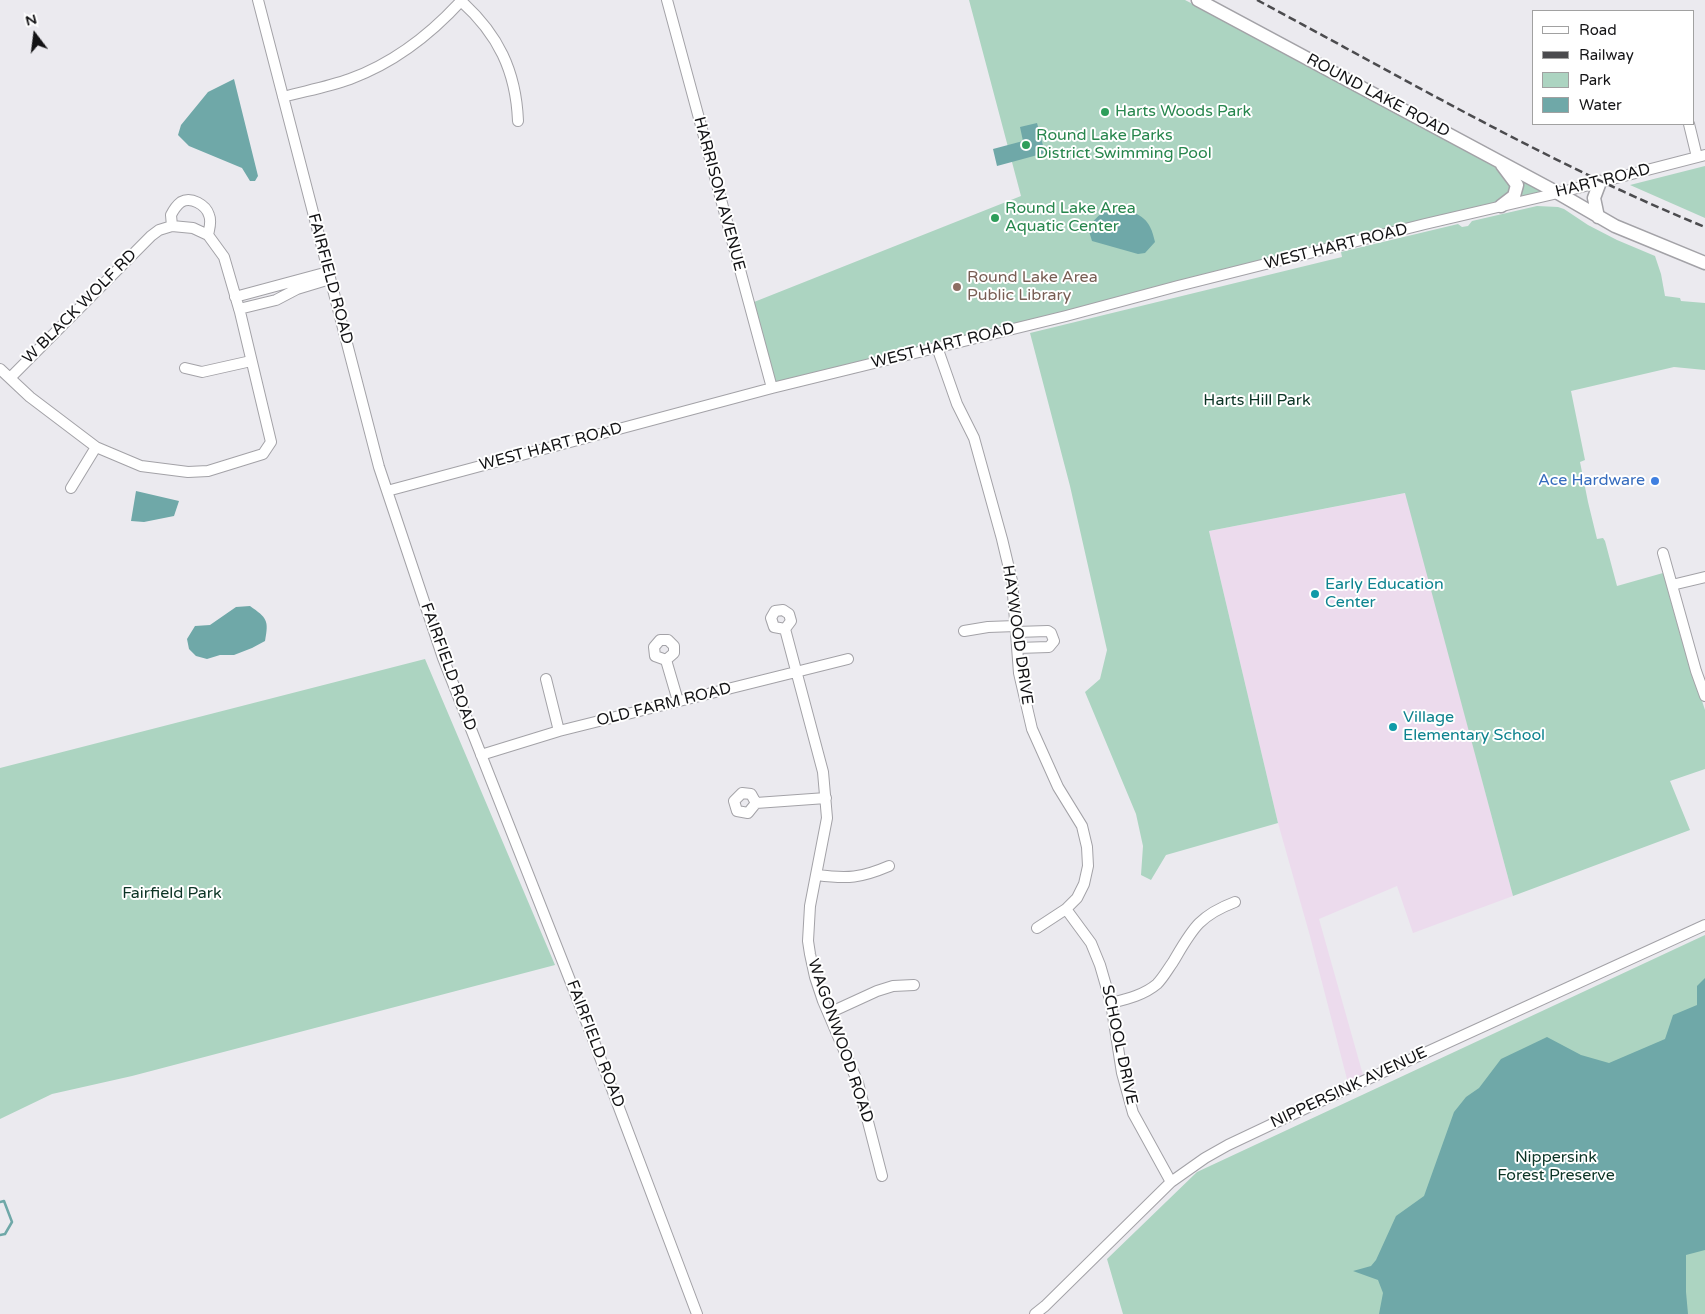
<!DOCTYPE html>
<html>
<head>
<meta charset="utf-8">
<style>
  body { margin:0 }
  #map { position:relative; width:1705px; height:1314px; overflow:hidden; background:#ebeaef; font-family:"Varela Round",sans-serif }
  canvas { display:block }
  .legend { position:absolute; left:1532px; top:10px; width:162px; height:115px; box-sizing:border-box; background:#fff; border:1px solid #a1a1a1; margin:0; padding:6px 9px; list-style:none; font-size:15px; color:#131315 }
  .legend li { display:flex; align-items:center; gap:10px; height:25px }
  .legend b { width:25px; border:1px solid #a1a1a1 }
  .north { position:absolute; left:10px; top:10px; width:50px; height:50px; -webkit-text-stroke:4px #fff; paint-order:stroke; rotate:345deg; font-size:14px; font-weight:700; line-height:20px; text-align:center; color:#131315 }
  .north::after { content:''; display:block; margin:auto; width:18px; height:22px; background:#131315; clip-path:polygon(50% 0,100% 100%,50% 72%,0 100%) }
</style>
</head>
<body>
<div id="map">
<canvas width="1705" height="1314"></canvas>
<ul class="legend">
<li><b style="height:6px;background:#fff"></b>Road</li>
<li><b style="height:6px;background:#4b4b4e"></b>Railway</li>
<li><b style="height:14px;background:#acd4c1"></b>Park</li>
<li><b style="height:14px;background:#6fa8a8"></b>Water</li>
</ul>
<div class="north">N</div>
</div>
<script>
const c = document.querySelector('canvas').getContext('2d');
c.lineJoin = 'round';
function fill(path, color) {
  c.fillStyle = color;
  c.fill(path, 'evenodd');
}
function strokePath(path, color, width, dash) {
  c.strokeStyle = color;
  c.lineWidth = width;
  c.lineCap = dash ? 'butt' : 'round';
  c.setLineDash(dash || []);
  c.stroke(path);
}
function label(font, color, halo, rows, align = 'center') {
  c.font = font + ' "Varela Round",sans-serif';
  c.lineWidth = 4;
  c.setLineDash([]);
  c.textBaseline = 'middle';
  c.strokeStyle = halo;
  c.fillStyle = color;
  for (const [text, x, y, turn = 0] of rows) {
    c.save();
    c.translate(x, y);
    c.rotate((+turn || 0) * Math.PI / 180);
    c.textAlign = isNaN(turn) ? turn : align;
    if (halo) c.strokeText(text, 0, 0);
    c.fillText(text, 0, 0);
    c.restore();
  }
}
const education = new Path2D(`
  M 1406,493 L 1513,896 L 1413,933 L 1397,886 L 1319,919 L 1363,1075 L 1348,1083 L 1310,936 L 1278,823 L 1209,531 Z`);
const green = new Path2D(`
  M 969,0 L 1185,0 L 1558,193 L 772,388 L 749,304 L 1021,196 Z
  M 1705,166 L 1705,218 L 1630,185 Z
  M 1537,206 L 1558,207 L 1564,209 L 1588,225 L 1617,240 L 1655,256 L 1661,274 L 1665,296 L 1680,298 L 1681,301 L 1705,303 L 1705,370 L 1674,367 L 1571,391 L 1585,460 L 1580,462 L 1588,502 L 1597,539 L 1603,538 L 1605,541 L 1617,586 L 1663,573 L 1680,634 L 1705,710 L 1705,769 L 1670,781 L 1690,830 L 1513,896 L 1405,493 L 1209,531 L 1278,823 L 1166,855 L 1151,880 L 1141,875 L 1143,846 L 1136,814 L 1085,692 L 1100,679 L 1107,650 L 1070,486 L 1030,333 L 1342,257 L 1341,252 L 1458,224 L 1462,227 L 1468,226 L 1472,221 Z
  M 425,659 L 555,965 L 132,1076 L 52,1094 L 0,1119 L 0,768 Z
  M 1705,935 L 1705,1314 L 1123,1314 L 1107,1259 L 1197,1172 Z`);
const water = new Path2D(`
  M 234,79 L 258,176 L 255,181 L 250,181 L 242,168 L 189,146 L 178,135 L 181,125 L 208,92 Z
  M 1037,123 L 1045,153 L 997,166 L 993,149 L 1023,141 L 1020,127 Z
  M 1120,206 C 1142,216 1150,218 1155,242 L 1145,253 L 1138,254 L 1092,241 L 1088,228 C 1097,216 1105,208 1120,206 Z
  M 136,491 L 179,501 L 174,516 L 144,522 L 131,521 Z
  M 250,606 C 267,618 269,620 265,641 L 252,648 L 234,655 L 220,655 L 207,659 L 196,656 L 189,649 L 187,639 L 195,626 L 210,625 L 236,607 Z
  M 1705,978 L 1705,1250 L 1686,1255 L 1686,1292 L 1688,1314 L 1379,1314 L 1383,1293 L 1378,1280 L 1353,1271 L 1371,1266 L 1376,1260 L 1396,1216 L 1424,1196 L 1454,1112 L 1466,1097 L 1479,1088 L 1501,1059 L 1547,1037 L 1581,1055 L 1609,1063 L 1665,1039 L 1673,1015 L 1697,1005 L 1697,986 Z`);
const stream = new Path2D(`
  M 0,1202 L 4,1201 L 12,1222 L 5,1234 L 0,1235`);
const minor = new Path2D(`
  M 258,0 L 379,467 L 443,658 L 590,1031 L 697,1314
  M 667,0 L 772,388
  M 461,1 C 498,34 516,71 518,121
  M 283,97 C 305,91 328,87 350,79 C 394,63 431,34 462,0
  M 1689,124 L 1697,157
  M 172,226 L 171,215 C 173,211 177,205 181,202 C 191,196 206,205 209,215 C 212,222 209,229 208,235
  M 235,297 L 328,272
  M 239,309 L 276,300 L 297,289 L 330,279
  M 937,347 L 957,404 L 974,438 L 1002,539 L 1012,581 L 1019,673 L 1032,729 L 1058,787 L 1082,826 L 1087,847 L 1088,866 L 1084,884 L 1077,898 L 1066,909 L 1037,928
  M 185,368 L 202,372 L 251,361
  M 0,369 L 30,397 L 96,447 L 141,466 L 188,472 L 208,471 L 263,454 L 271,442 L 240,312 L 224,257 L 208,235 L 193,228 L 172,226 L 159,230 L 151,236 L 10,378
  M 71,488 L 96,447
  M 387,491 L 772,388 L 1066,316 L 1178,286 L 1425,224 L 1558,193 L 1705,155
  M 1663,553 L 1696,671 L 1705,696
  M 1672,585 L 1705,577
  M 785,629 L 774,627 L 771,618 L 775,611 L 783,610 L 789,614 L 791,621 L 785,629 L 823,772 L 827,818 L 810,906 L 808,941 L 810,954 L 815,977 L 823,1001 L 858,1083 L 882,1176
  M 964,631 L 988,627 L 1016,626
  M 1016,632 L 1048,631 L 1051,633 L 1054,641 L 1049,647 L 1017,648
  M 666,660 L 655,656 L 654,647 L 660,640 L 668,640 L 674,646 L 674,653 L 666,660 L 678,701
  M 546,679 L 559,731
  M 481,755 L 559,731 L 848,659
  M 756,803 L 748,813 L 737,811 L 734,801 L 742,793 L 751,794 L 756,803 L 826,798
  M 817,875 C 848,879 861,878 889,866
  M 1066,909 L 1091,943 L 1100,965 L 1111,1003 L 1122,1073 L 1133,1113 L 1171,1182
  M 1111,1003 C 1127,999 1144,995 1157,984 C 1163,978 1168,969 1173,962 C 1192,930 1198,916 1235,902
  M 829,1013 L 877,991 L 893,986 L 914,985
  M 1035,1314 L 1045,1306 L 1171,1182 L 1205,1158 L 1228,1145 L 1357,1084 L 1705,925`);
const major = new Path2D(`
  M 1198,0 L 1558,193 L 1615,226 L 1705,263
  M 1501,206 L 1514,196 L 1517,185 L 1502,165
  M 1598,217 L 1594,198 L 1600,182`);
const rail = new Path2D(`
  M 1257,0 C 1405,79 1550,164 1705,227`);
const markers = [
  [1105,112,5,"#2e9e5b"],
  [1026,145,5,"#2e9e5b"],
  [995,218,5,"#2e9e5b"],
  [957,287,5,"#8d6e63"],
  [1655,481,5,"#3f7fe0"],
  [1315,594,5,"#0f9aa8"],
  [1393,727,5,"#0f9aa8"]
];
const streetNames = [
  ["ROUND LAKE ROAD",1378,96,28],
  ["HART ROAD",1603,181,-14],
  ["HARRISON AVENUE",719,194,75],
  ["WEST HART ROAD",1336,247,-14],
  ["FAIRFIELD ROAD",330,279,75],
  ["W BLACK WOLF RD",80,307,-45],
  ["WEST HART ROAD",943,346,-14],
  ["WEST HART ROAD",551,447,-15],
  ["HAYWOOD DRIVE",1017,635,82],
  ["FAIRFIELD ROAD",448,667,70],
  ["OLD FARM ROAD",664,705,-14],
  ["WAGONWOOD ROAD",840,1041,71],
  ["FAIRFIELD ROAD",595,1044,69],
  ["SCHOOL DRIVE",1119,1045,78],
  ["NIPPERSINK AVENUE",1349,1088,-25]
];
const leisureNames = [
  ["Harts Woods Park",1115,112],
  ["Round Lake Parks",1036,136],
  ["District Swimming Pool",1036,154],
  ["Round Lake Area",1005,209],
  ["Aquatic Center",1005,227]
];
const educationNames = [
  ["Round Lake Area",967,278],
  ["Public Library",967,296]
];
const parkNames = [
  ["Harts Hill Park",1257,401],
  ["Fairfield Park",172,894],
  ["Nippersink",1556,1158],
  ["Forest Preserve",1556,1176]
];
const shopNames = [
  ["Ace Hardware",1645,481]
];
const cultureNames = [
  ["Early Education",1325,585],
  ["Center",1325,603],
  ["Village",1403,718],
  ["Elementary School",1403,736]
];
fill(education, '#ecdbed');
fill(green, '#acd4c1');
fill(water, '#6fa8a8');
strokePath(stream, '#6fa8a8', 2.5);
strokePath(minor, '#a3a2a7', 12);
strokePath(major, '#a3a2a7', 15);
strokePath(minor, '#fff', 10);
strokePath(major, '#fff', 12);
strokePath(rail, '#4b4b4e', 2.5, [8, 4]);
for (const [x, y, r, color] of markers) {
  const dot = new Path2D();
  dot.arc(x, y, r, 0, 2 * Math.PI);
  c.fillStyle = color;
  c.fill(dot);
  strokePath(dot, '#fff', 2);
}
label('16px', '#131315', '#fff', streetNames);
label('16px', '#27864d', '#fff', leisureNames, 'left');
label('16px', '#785e54', '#fff', educationNames, 'left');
label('16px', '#0b3425', '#fff', parkNames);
label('16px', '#366cbe', '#fff', shopNames, 'right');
label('16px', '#0d838f', '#fff', cultureNames, 'left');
</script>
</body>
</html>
